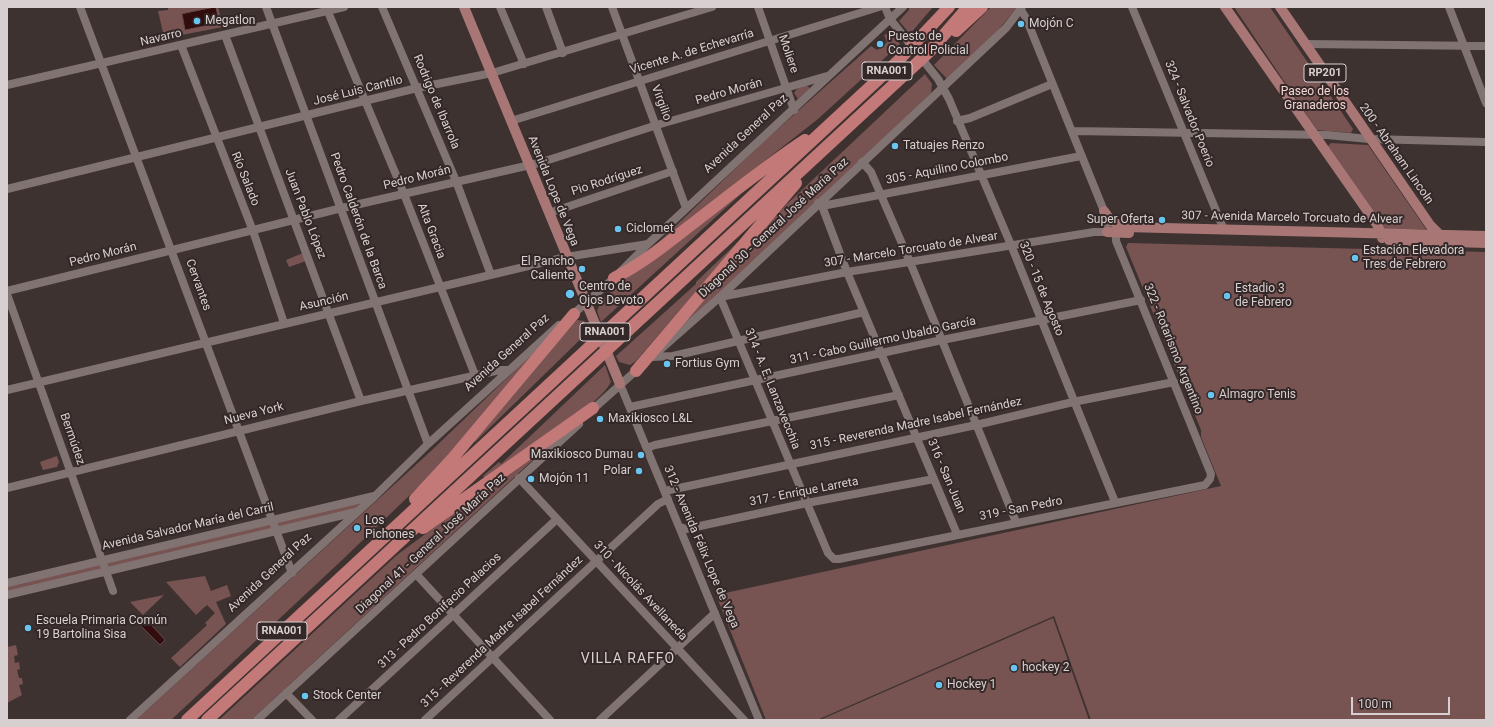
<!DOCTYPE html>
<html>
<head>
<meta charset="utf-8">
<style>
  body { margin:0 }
  #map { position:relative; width:1493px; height:727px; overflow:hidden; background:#3e3231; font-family:Roboto,sans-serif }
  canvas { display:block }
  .frame { position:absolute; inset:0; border:8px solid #d8d0d0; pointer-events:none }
  .scale { position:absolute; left:1351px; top:697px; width:99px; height:18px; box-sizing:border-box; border:2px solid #d8d0d0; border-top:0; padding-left:5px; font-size:12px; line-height:14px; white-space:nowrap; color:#d8d0d0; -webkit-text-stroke:3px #332827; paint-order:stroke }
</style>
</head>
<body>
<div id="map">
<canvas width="1493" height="727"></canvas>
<div class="frame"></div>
<div class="scale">100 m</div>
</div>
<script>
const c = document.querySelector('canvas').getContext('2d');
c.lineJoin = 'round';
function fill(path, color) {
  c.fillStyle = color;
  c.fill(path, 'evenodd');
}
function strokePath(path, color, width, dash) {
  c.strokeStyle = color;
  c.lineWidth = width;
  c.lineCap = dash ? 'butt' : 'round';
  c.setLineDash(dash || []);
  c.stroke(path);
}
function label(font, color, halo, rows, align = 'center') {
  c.font = font + ' Roboto,sans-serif';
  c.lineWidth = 4;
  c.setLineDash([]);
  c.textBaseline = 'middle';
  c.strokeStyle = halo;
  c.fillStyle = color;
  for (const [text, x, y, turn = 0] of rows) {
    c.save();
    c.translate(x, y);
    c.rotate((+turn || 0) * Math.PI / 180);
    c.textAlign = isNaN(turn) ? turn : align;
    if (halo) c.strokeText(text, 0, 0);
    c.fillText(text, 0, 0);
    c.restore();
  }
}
const green = new Path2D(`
  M 168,7 L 218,7 L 223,27 L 176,36 L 165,41 L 158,11 L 168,10 Z
  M 909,7 L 933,7 L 910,34 L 899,21 L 909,10 Z
  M 991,7 L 1017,7 L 992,38 L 948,80 L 934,65 Z
  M 1234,7 L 1270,7 L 1353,129 L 1351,133 L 1317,130 Z
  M 887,34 L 894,36 L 900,44 L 818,119 L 659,244 L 657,244 L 762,143 L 871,46 L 877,50 L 887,42 L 884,35 Z
  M 925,74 L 932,84 L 931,93 L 674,338 L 670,333 L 786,205 Z
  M 806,85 L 810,88 L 798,99 L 794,93 L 797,89 Z
  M 1331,143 L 1368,145 L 1426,229 L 1384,229 L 1328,146 Z
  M 742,193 L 601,322 L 597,311 L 602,300 L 627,277 Z
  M 743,237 L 636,361 L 630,365 L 619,362 L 616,356 L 696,284 L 696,282 Z
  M 1128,243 L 1486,252 L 1486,720 L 1091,720 L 1054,616 L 817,720 L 766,720 L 716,595 L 1221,486 L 1201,437 L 1201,430 L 1126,247 Z
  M 303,253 L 306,261 L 289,267 L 286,260 Z
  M 577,320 L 584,321 L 590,330 L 475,442 L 473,439 Z
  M 531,355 L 533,356 L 433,473 L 340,562 L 171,720 L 136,720 L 431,451 Z
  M 605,365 L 611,382 C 600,406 511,461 485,479 L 483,476 L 499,462 L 501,464 Z
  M 532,455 L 535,458 L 251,720 L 219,720 L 397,555 Z
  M 57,456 L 59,462 L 57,467 L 43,470 L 40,462 Z
  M 375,496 L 358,511 L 7,595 L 7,583 Z
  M 205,576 L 211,591 L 227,585 L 231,596 L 216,602 L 226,624 L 180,667 L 171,658 L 205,627 L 207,625 L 205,623 L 215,613 L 207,605 L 196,615 L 166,582 Z
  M 164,595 L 143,615 L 130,602 Z
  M 1053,618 L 1089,720 L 820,720 Z
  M 16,645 L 18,655 L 14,656 L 15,663 L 19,662 L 20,669 L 17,670 L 19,678 L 22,678 L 23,684 L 19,685 L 22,695 L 7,703 L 7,647 Z`);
const water = new Path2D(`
  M 216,7 L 219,23 L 185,30 L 182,14 Z
  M 146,619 L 165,640 L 160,645 L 140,625 Z`);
const minor = new Path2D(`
  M 80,7 L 292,573
  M 266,7 L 428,444
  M 326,7 L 404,194 L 475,375
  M 382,7 L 456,181 L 491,275
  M 500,7 L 524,64
  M 546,7 L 563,53
  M 612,7 L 686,208
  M 758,7 L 794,110
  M 885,7 L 890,19 L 938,79 L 949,99 L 1011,245 L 1115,502
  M 1132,7 L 1224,230
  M 1449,7 L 1486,103
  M 225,35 L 361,401
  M 1305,44 L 1486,46
  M 181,45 L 253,231 L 284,323
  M 7,85 L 344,7
  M 511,121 L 879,7
  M 957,121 L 970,118 L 1052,84
  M 1072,131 L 1327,135 L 1369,139 L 1486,142
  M 862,162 L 871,172 L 910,262 L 1016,522
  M 7,189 L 417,88 L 492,73 L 712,7
  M 818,203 L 822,206 L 1081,156
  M 822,206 L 847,272 L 957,534
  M 549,213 L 673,171
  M 7,291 L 342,208 L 539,163 L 657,125 L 827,76
  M 7,294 L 113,591
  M 720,297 L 828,553 L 834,559 L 839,559 L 1205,485 L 1210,479 L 1211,474 L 1116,241 L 1116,233
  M 720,297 L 847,272 L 1094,232 L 1107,232 L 1104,211 L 1026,18 L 1021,10
  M 570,317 L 614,278 L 648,244 L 903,7
  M 661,349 L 720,297 L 1006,28 L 1022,7
  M 652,357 L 673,356 L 864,312
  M 620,384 L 759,720
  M 7,390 L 566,257 L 648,244
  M 630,407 L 942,340 L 1141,300
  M 591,411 L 639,368
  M 647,448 L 655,445 L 899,395
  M 519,478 L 744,720
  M 7,488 L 361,401 L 500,370 L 508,370
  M 665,491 L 976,425 L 1073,402 L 1174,382
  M 680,527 L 686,529 L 807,503 L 934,479
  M 416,574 L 550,720
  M 7,583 L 374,496
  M 7,595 L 356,512
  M 286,693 L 312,720
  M 130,720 L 375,496 L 428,444 L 559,325
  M 257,720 L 579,424
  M 339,720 L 557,519
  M 425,720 L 658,504 L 668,499
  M 600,720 L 715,613`);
const major = new Path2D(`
  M 464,7 L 620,384
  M 1225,7 L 1378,226 L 1382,238
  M 1280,7 L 1430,225 L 1439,234
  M 1104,211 L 1111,221 L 1124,227 L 1486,236
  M 1107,232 L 1129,233
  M 1389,240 L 1486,243`);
const highway = new Path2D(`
  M 956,31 L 982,7
  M 614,278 C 640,265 664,246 687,228 C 726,198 764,167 805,140
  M 636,371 L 796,183
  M 415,499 L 452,459 L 574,314
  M 423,528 L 593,408
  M 187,720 L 897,62 L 949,7
  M 207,720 L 930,51 L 968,7`);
const markers = [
  [197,21,4,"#69c4f0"],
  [1021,24,4,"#69c4f0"],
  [880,44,4,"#69c4f0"],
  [895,146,4,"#69c4f0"],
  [1162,220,4,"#69c4f0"],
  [618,229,4,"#69c4f0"],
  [1355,258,4,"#69c4f0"],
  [582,269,4,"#69c4f0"],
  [570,294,5,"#69c4f0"],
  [1227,296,4,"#69c4f0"],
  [667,364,4,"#69c4f0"],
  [1211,395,4,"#69c4f0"],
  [600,419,4,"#69c4f0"],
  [641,455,4,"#69c4f0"],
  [639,471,4,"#69c4f0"],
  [531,479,4,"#69c4f0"],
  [357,528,4,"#69c4f0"],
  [28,628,4,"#69c4f0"],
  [1014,668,4,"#69c4f0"],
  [939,685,4,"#69c4f0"],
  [305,696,4,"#69c4f0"]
];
const shields = [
  [887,71,50],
  [1325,73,42],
  [605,332,50],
  [282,631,50]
];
const shieldNames = [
  ["RNA001",887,71],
  ["RP201",1325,73],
  ["RNA001",605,332],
  ["RNA001",282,631]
];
const poiNames = [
  ["Megatlon",205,21],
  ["Mojón C",1029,24],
  ["Puesto de",888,37],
  ["Control Policial",888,51],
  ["Tatuajes Renzo",903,146],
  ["Super Oferta",1154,220,"right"],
  ["Ciclomet",626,229],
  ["Estación Elevadora",1363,251],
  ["Tres de Febrero",1363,265],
  ["El Pancho",574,262,"right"],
  ["Caliente",574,276,"right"],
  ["Centro de",579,287],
  ["Ojos Devoto",579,301],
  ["Estadio 3",1235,289],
  ["de Febrero",1235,303],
  ["Fortius Gym",675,364],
  ["Almagro Tenis",1219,395],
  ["Maxikiosco L&L",608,419],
  ["Maxikiosco Dumau",633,455,"right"],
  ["Polar",631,471,"right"],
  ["Mojón 11",539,479],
  ["Los",365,521],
  ["Pichones",365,535],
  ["Escuela Primaria Común",36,621],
  ["19 Bartolina Sisa",36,635],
  ["hockey 2",1022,668],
  ["Hockey 1",947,685],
  ["Stock Center",313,696]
];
const streetNames = [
  ["Navarro",161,38,-13],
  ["Vicente A. de Echevarría",692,52,-17],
  ["Moliere",788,54,71],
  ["José Luis Cantilo",358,91,-14],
  ["Pedro Morán",729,92,-16],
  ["Rodrigo de Ibarrola",436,102,67],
  ["Virgilio",661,103,69],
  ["324 - Salvador Poerio",1189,114,68],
  ["Avenida General Paz",746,134,-43],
  ["200 - Abraham Lincoln",1396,154,55],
  ["305 - Aquilino Colombo",947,169,-11],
  ["Pedro Morán",417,178,-14],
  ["Río Salado",245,179,68],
  ["Pio Rodríguez",607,181,-18],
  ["Avenida Lope de Vega",553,191,68],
  ["Juan Pablo López",305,214,69],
  ["307 - Avenida Marcelo Torcuato de Alvear",1292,218,1],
  ["Pedro Calderón de la Barca",358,221,70],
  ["Diagonal 30 - General José María Paz",774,228,-43],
  ["Alta Gracia",431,231,69],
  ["307 - Marcelo Torcuato de Alvear",911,250,-9],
  ["Pedro Morán",103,255,-14],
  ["Cervantes",198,285,70],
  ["320 - 15 de Agosto",1041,289,68],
  ["Asunción",324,302,-13],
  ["311 - Cabo Guillermo Ubaldo García",883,341,-12],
  ["322 - Rotarismo Argentino",1173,349,68],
  ["Avenida General Paz",507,353,-42],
  ["314 - A. E. Lanzavecchia",772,389,68],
  ["Nueva York",254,414,-14],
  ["315 - Reverenda Madre Isabel Fernández",916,424,-12],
  ["Bermúdez",72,439,71],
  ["316 - San Juan",946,476,67],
  ["317 - Enrique Larreta",804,492,-11],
  ["319 - San Pedro",1021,509,-11],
  ["Avenida Salvador María del Carril",188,527,-13],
  ["Diagonal 41 - General José María Paz",431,544,-43],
  ["312 - Avenida Félix Lope de Vega",701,547,67],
  ["Avenida General Paz",270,573,-43],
  ["310 - Nicolás Avellaneda",640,591,47],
  ["313 - Pedro Bonifacio Palacios",440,611,-43],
  ["315 - Reverenda Madre Isabel Fernández",502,632,-43]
];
const parkNames = [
  ["Paseo de los",1315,92],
  ["Granaderos",1315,106]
];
const quarterNames = [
  ["VILLA RAFFO",628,659]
];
fill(green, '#775352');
fill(water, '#330d0e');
strokePath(water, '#644848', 1);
strokePath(minor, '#817372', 8);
strokePath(major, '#a87775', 10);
strokePath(highway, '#c27977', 12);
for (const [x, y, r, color] of markers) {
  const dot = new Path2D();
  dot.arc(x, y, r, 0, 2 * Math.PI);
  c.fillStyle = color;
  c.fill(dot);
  strokePath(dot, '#332827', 1.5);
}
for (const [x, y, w] of shields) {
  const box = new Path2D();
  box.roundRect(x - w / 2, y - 9, w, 18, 3);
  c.fillStyle = '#332827';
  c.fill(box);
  strokePath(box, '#d8d0d0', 1);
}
label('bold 11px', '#d8d0d0', null, shieldNames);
label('12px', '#d8d0d0', '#332827', poiNames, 'left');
label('12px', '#d8d0d0', '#332827', streetNames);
label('12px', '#f6d6d4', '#332827', parkNames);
c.letterSpacing = '1px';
label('14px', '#d8d0d0', '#332827', quarterNames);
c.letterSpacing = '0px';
</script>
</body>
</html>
